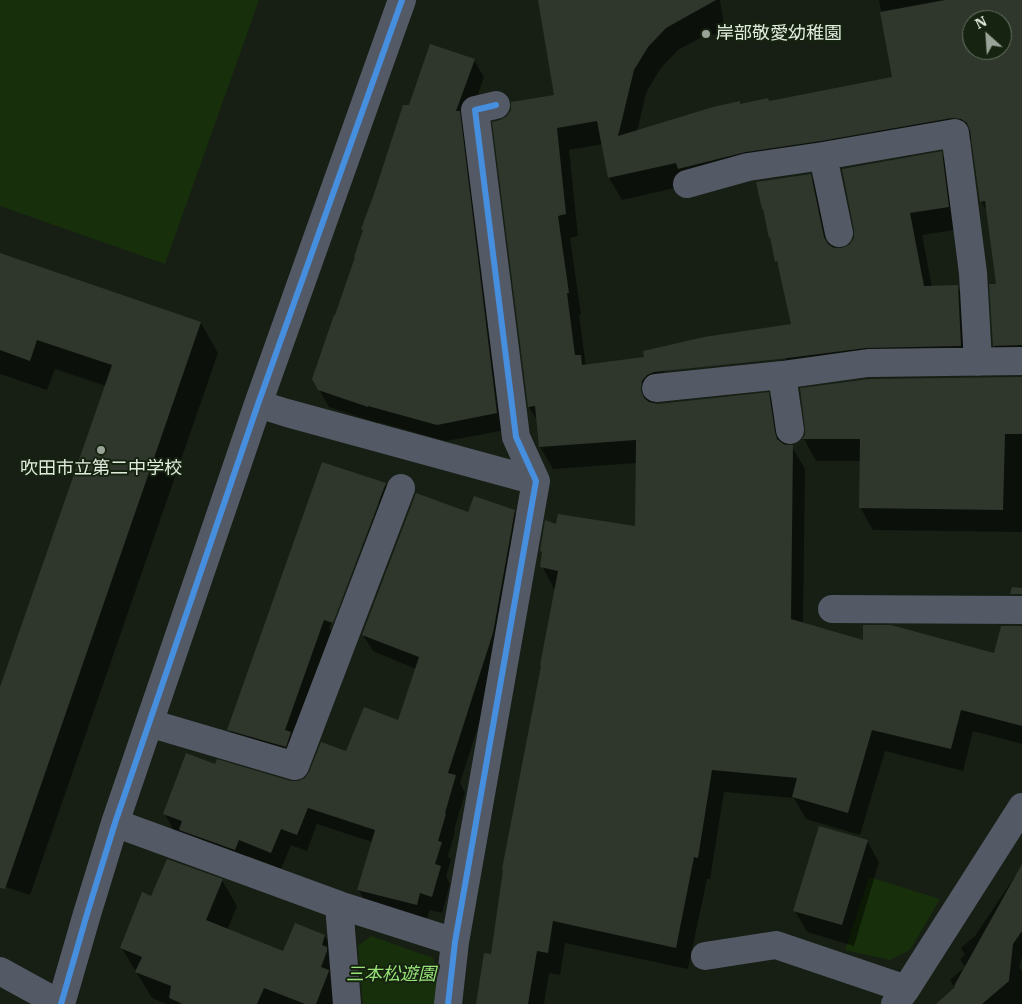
<!DOCTYPE html>
<html>
<head>
<meta charset="utf-8">
<style>
  body { margin:0 }
  #map { position:relative; width:1022px; height:1004px; overflow:hidden; background:#171f14; font-family:"IBM Plex Serif",serif }
  canvas { display:block }
  .north { position:absolute; left:962px; top:10px; width:50px; height:50px; box-sizing:border-box; background:#162310; border:1px solid #677362; border-radius:50%; rotate:334deg; font-size:14px; font-weight:700; line-height:20px; text-align:center; color:#e1eade }
  .north::after { content:''; display:block; margin:auto; width:18px; height:22px; background:#9aa397; clip-path:polygon(50% 0,100% 100%,50% 72%,0 100%) }
</style>
</head>
<body>
<div id="map">
<canvas width="1022" height="1004"></canvas>
<div class="north">N</div>
</div>
<script>
const c = document.querySelector('canvas').getContext('2d');
c.lineJoin = 'round';
function fill(path, color) {
  c.fillStyle = color;
  c.fill(path, 'evenodd');
}
function strokePath(path, color, width, dash) {
  c.strokeStyle = color;
  c.lineWidth = width;
  c.lineCap = dash ? 'butt' : 'round';
  c.setLineDash(dash || []);
  c.stroke(path);
}
function label(font, color, halo, rows, align = 'center') {
  c.font = font + ' "IBM Plex Serif","Noto Sans JP",serif';
  c.lineWidth = 4;
  c.setLineDash([]);
  c.textBaseline = 'middle';
  c.strokeStyle = halo;
  c.fillStyle = color;
  for (const [text, x, y, turn = 0] of rows) {
    c.save();
    c.translate(x, y);
    c.rotate((+turn || 0) * Math.PI / 180);
    c.textAlign = isNaN(turn) ? turn : align;
    if (halo) c.strokeText(text, 0, 0);
    c.fillText(text, 0, 0);
    c.restore();
  }
}
const green = new Path2D(`
  M 0,0 L 259,0 L 165,264 L 0,206 Z
  M 869,877 L 940,899 L 910,950 L 890,960 L 845,950 Z
  M 371,936 L 433,958 L 439,974 L 434,1004 L 363,1004 L 358,946 Z`);
const shadow = new Path2D(`
  M 539,0 L 720,0 L 725,32 L 702,37 L 678,50 L 660,69 L 646,93 L 637,132 L 739,103 L 740,105 L 769,103 L 894,78 L 879,0 L 1022,0 L 1022,367 L 1007,368 L 994,345 L 997,285 L 988,213 L 981,201 L 973,140 L 966,139 L 688,185 L 622,200 L 609,178 L 603,144 L 569,150 L 578,236 L 570,238 L 581,315 L 579,315 L 586,366 L 646,358 L 792,325 L 780,269 L 776,261 L 772,240 L 770,237 L 765,212 L 763,209 L 810,175 L 823,197 L 834,249 L 842,250 L 851,245 L 941,153 L 954,175 L 961,229 L 922,235 L 932,287 L 957,286 L 970,308 L 973,368 L 879,369 L 660,397 L 654,404 L 658,405 L 768,393 L 781,416 L 785,446 L 792,447 L 805,469 L 803,624 L 864,642 L 995,654 L 1022,643 L 1022,744 L 973,731 L 963,771 L 885,751 L 860,835 L 806,819 L 794,798 L 724,792 L 710,879 L 707,879 L 688,969 L 565,943 L 560,975 L 549,973 L 544,1004 L 477,1004 L 492,955 L 556,589 L 554,589 L 542,566 L 543,555 L 541,551 L 557,526 L 636,527 L 637,463 L 553,469 L 540,447 L 538,422 L 529,407 L 494,123 L 555,96 ZM 972,20 L 1002,20 L 1002,50 L 972,50 ZM 786,358 L 786,360 L 664,373 L 663,372 L 669,370 Z
  M 474,60 L 484,77 L 467,126 L 506,430 L 446,441 L 378,422 L 378,423 L 329,407 L 313,379 L 364,232 L 362,229 L 410,106 Z
  M 0,255 L 201,323 L 218,353 L 30,895 L 0,885 L 0,691 L 106,386 L 55,369 L 47,390 L 0,374 Z
  M 1022,378 L 1022,532 L 873,530 L 860,507 L 861,461 L 816,461 L 804,439 Z
  M 385,484 L 403,514 L 304,756 L 246,760 L 229,730 ZM 377,504 L 379,504 L 332,630 L 329,629 Z
  M 514,511 L 524,528 L 502,651 L 460,783 L 465,793 L 454,830 L 455,832 L 448,856 L 451,860 L 446,876 L 450,884 L 442,913 L 430,910 L 426,921 L 368,906 L 358,889 L 372,842 L 317,824 L 307,851 L 291,845 L 281,869 L 248,856 L 244,866 L 174,831 L 165,814 L 216,765 L 290,782 L 298,783 L 398,721 L 416,669 L 373,651 L 363,635 L 469,514 Z
  M 867,841 L 879,862 L 854,946 L 807,932 L 795,911 Z
  M 1015,876 L 1022,885 L 1022,956 L 1019,967 L 1022,972 L 1022,1004 L 938,1004 L 955,989 L 950,980 L 965,967 L 960,959 L 965,955 L 961,948 L 975,936 Z
  M 222,880 L 237,906 L 227,930 L 284,953 L 325,936 L 340,962 L 341,1004 L 187,1004 L 179,1001 L 179,1003 L 180,1004 L 166,1004 L 152,998 L 121,947 L 152,898 Z`);
const building = new Path2D(`
  M 538,0 L 716,0 L 666,28 L 648,47 L 634,70 L 618,136 L 713,107 L 740,101 L 740,104 L 768,98 L 769,101 L 892,77 L 880,12 L 945,0 L 1022,0 L 1022,345 L 993,346 L 989,284 L 996,284 L 985,201 L 980,202 L 970,131 L 967,123 L 961,119 L 952,118 L 821,141 L 746,152 L 678,169 L 676,163 L 608,178 L 597,121 L 557,128 L 566,214 L 558,216 L 569,293 L 567,293 L 575,355 L 581,355 L 582,365 L 644,357 L 643,351 L 704,337 L 791,324 L 777,261 L 775,262 L 770,237 L 769,238 L 763,209 L 762,209 L 756,182 L 811,174 L 824,237 L 828,244 L 834,248 L 842,248 L 850,244 L 854,238 L 854,230 L 842,169 L 942,151 L 949,207 L 910,213 L 924,286 L 958,285 L 961,346 L 866,348 L 780,359 L 654,372 L 647,375 L 642,381 L 641,390 L 644,398 L 649,402 L 658,404 L 769,392 L 775,432 L 777,439 L 785,445 L 793,445 L 791,619 L 863,640 L 863,625 L 891,625 L 994,653 L 1001,626 L 1022,626 L 1022,726 L 961,710 L 951,749 L 872,730 L 848,813 L 792,797 L 797,778 L 712,770 L 698,858 L 694,857 L 676,948 L 553,921 L 548,953 L 537,951 L 528,1004 L 476,1004 L 484,953 L 491,954 L 503,870 L 502,869 L 541,666 L 540,665 L 558,571 L 540,567 L 542,552 L 540,551 L 545,520 L 556,524 L 558,514 L 635,526 L 636,440 L 539,447 L 535,406 L 528,407 L 492,122 L 500,120 L 507,116 L 511,110 L 511,102 L 554,95 ZM 972,20 L 1002,20 L 1002,50 L 972,50 Z
  M 430,44 L 475,59 L 456,111 L 460,111 L 497,413 L 437,425 L 368,406 L 368,407 L 318,390 L 312,379 L 334,315 L 335,315 L 355,257 L 354,257 L 363,230 L 361,229 L 374,194 L 403,105 L 409,105 Z
  M 0,253 L 201,322 L 5,889 L 0,888 L 0,687 L 112,365 L 37,340 L 30,361 L 0,350 Z
  M 1022,377 L 1022,434 L 1005,434 L 1003,510 L 859,508 L 860,439 L 802,439 L 805,435 L 805,428 L 800,388 L 869,379 Z
  M 322,462 L 386,483 L 333,623 L 324,620 L 285,730 L 291,732 L 286,747 L 227,730 Z
  M 416,493 L 468,512 L 474,496 L 515,510 L 493,633 L 448,773 L 456,775 L 445,813 L 446,814 L 438,841 L 442,842 L 435,864 L 441,866 L 432,897 L 420,893 L 417,905 L 357,890 L 375,830 L 308,808 L 297,835 L 281,829 L 271,853 L 239,840 L 235,850 L 179,830 L 182,821 L 163,814 L 186,753 L 215,764 L 217,759 L 291,781 L 298,781 L 305,778 L 309,772 L 321,742 L 346,751 L 364,707 L 398,720 L 419,657 L 362,635 Z
  M 1012,587 L 1022,588 L 1022,594 L 1010,594 Z
  M 819,826 L 868,840 L 842,925 L 793,911 Z
  M 167,859 L 223,879 L 206,920 L 283,951 L 295,923 L 325,935 L 322,945 L 327,947 L 327,951 L 321,967 L 329,970 L 329,971 L 316,1004 L 305,1004 L 264,988 L 257,1004 L 183,1004 L 169,998 L 171,986 L 135,972 L 142,957 L 120,948 L 142,892 L 151,896 Z
  M 1022,864 L 1022,931 L 1013,944 L 1009,981 L 982,1004 L 936,1004 L 955,987 L 954,986 Z`);
const minor = new Path2D(`
  M 823,156 L 839,233
  M 687,184 L 748,167 L 823,156 L 955,133 L 973,273 L 978,362
  M 782,375 L 790,430
  M 656,388 L 782,375 L 868,363 L 1022,361
  M 258,404 L 287,413 L 536,481
  M 832,609 L 1022,610
  M 149,723 L 295,766 L 401,488
  M 115,823 L 339,905 L 455,942
  M 339,905 L 347,1004
  M 705,956 L 776,945 L 906,989
  M 0,971 L 60,1004
  M 61,1004 L 87,914 L 115,823 L 258,404 L 402,0
  M 448,1004 L 455,942 L 536,481 L 516,437 L 475,110 L 496,105
  M 895,1004 L 906,989 L 1022,807`);
const cycleway = new Path2D(`
  M 61,1004 L 87,914 L 115,823 L 258,404 L 402,0
  M 448,1004 L 455,942 L 536,481 L 516,437 L 475,110 L 496,105`);
const markers = [
  [706,34,5,"#9aa397"],
  [101,450,5,"#9aa397"]
];
const poiNames = [
  ["岸部敬愛幼稚園",716,34],
  ["吹田市立第二中学校",101,469,"center"]
];
const parkNames = [
  ["三本松遊園",391,975]
];
fill(green, '#172f0b');
fill(shadow, '#0007');
fill(building, '#2f362c');
strokePath(minor, '#545966', 28);
strokePath(cycleway, '#468fdf', 6);
for (const [x, y, r, color] of markers) {
  const dot = new Path2D();
  dot.arc(x, y, r, 0, 2 * Math.PI);
  c.fillStyle = color;
  c.fill(dot);
  strokePath(dot, '#162310', 2);
}
label('18px', '#e1eade', '#162310', poiNames, 'left');
label('italic 18px', '#98e378', '#162310', parkNames);
</script>
</body>
</html>
